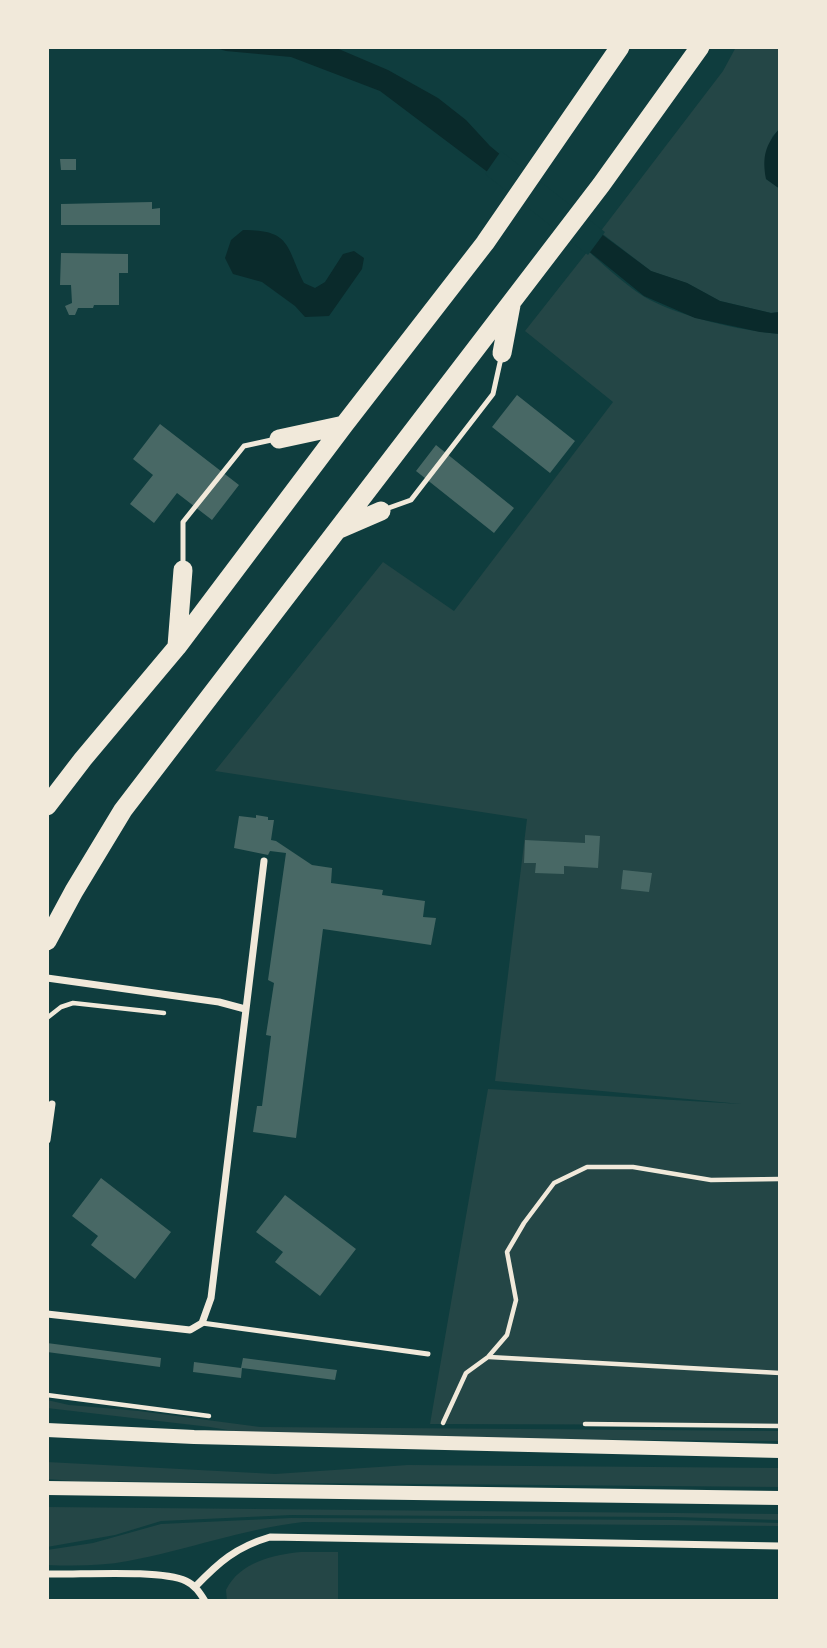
<!DOCTYPE html>
<html>
<head>
<meta charset="utf-8">
<style>
  body { margin:0 }
  #map { position:relative; width:827px; height:1648px; overflow:hidden; background:#0f3d3e; font-family:Jost,sans-serif }
  canvas { display:block }
  .frame { position:absolute; inset:0; border:49px solid #f1e9da; pointer-events:none }
</style>
</head>
<body>
<div id="map">
<canvas width="827" height="1648"></canvas>
<div class="frame"></div>
</div>
<script>
const c = document.querySelector('canvas').getContext('2d');
c.lineJoin = 'round';
function fill(path, color) {
  c.fillStyle = color;
  c.fill(path, 'evenodd');
}
function strokePath(path, color, width, dash) {
  c.strokeStyle = color;
  c.lineWidth = width;
  c.lineCap = dash ? 'butt' : 'round';
  c.setLineDash(dash || []);
  c.stroke(path);
}
const green = new Path2D(`
  M 736,47 L 780,47 L 780,128 L 772,137 L 766,179 L 780,189 L 780,312 L 771,313 L 720,301 L 687,283 L 651,271 L 600,232 L 723,71 Z
  M 588,251 C 605,266 623,283 643,296 C 676,316 741,331 780,334 L 780,1425 L 430,1424 L 488,1089 L 741,1104 L 495,1081 L 527,819 L 215,771 L 383,562 L 454,611 L 613,402 L 525,331 Z
  M 47,1400 L 69,1405 L 139,1411 L 260,1427 L 780,1431 L 780,1441 L 376,1438 L 258,1435 L 210,1427 L 47,1408 Z
  M 47,1462 L 275,1474 L 408,1465 L 780,1468 L 780,1487 L 74,1481 L 47,1479 Z
  M 47,1507 L 780,1514 L 780,1520 L 675,1517 L 291,1515 L 161,1521 L 115,1535 L 47,1547 Z
  M 291,1518 L 675,1520 L 780,1523 L 780,1526 L 303,1522 C 243,1529 187,1550 128,1561 C 102,1566 74,1566 47,1565 L 47,1550 L 93,1543 L 161,1524 Z
  M 301,1552 L 338,1552 L 338,1601 L 227,1601 L 226,1590 C 240,1562 272,1555 301,1552 Z`);
const water = new Path2D(`
  M 212,47 L 334,47 L 388,70 L 438,98 L 466,120 L 490,146 L 549,195 L 651,271 L 687,283 L 720,301 L 771,313 L 780,312 L 780,334 L 760,332 L 695,318 L 644,296 L 538,210 L 380,91 L 291,57 L 226,51 Z
  M 780,128 L 780,189 L 766,179 C 762,157 765,145 780,128 Z
  M 243,230 C 291,230 286,246 304,283 L 315,288 L 325,282 L 343,254 L 354,251 L 364,258 L 362,269 L 329,316 L 305,317 L 295,306 L 262,282 L 233,274 L 225,258 L 231,240 Z`);
const pier = new Path2D(`
  M 501,151 L 605,232 L 588,255 L 485,174 Z`);
const building = new Path2D(`
  M 60,159 L 76,159 L 76,170 L 61,170 Z
  M 152,202 L 152,209 L 160,208 L 160,225 L 61,225 L 61,204 Z
  M 61,253 L 128,254 L 128,273 L 119,273 L 119,305 L 94,305 L 93,308 L 78,308 L 75,315 L 69,315 L 65,306 L 72,303 L 71,285 L 60,285 Z
  M 517,395 L 575,441 L 550,473 L 492,427 Z
  M 160,424 L 239,485 L 212,520 L 177,493 L 154,523 L 130,504 L 153,475 L 133,459 Z
  M 436,445 L 514,508 L 494,533 L 416,471 Z
  M 256,815 L 268,817 L 268,820 L 274,820 L 271,840 L 276,841 L 312,865 L 332,868 L 331,883 L 383,890 L 382,895 L 425,901 L 423,917 L 436,918 L 431,945 L 323,929 L 296,1138 L 253,1132 L 257,1106 L 262,1106 L 271,1036 L 266,1035 L 274,983 L 268,980 L 286,853 L 270,851 L 268,855 L 234,848 L 239,816 L 256,818 Z
  M 585,835 L 600,836 L 598,868 L 564,866 L 564,874 L 535,873 L 536,863 L 524,863 L 525,840 L 585,843 Z
  M 623,870 L 652,873 L 649,892 L 621,889 Z
  M 101,1178 L 171,1232 L 135,1279 L 91,1245 L 98,1236 L 72,1216 Z
  M 285,1195 L 356,1249 L 320,1296 L 275,1262 L 283,1252 L 256,1232 Z
  M 47,1343 L 161,1358 L 160,1367 L 47,1352 Z
  M 243,1358 L 337,1370 L 335,1380 L 242,1368 L 241,1378 L 193,1372 L 194,1362 L 241,1368 Z`);
const path = new Path2D(`
  M 47,1018 L 61,1007 L 73,1003 L 164,1013
  M 489,1357 L 780,1373
  M 47,1395 L 209,1416
  M 443,1423 L 466,1373 L 488,1357 L 507,1335 L 516,1300 L 507,1252 L 524,1223 L 554,1183 L 587,1167 L 633,1167 L 711,1180 L 780,1179
  M 585,1424 L 780,1426`);
const service = new Path2D(`
  M 383,510 L 411,500 L 493,394 L 501,358
  M 183,567 L 183,522 L 244,446 L 276,439
  M 202,1323 L 428,1354`);
const minor = new Path2D(`
  M 47,978 L 219,1002 L 245,1009
  M 47,1140 L 52,1104
  M 47,1314 L 190,1330 L 202,1323 L 211,1298 L 264,861
  M 47,1574 C 79,1575 160,1569 186,1581 C 195,1585 200,1593 205,1601
  M 195,1587 C 219,1562 236,1547 270,1537 L 780,1546`);
const secondary = new Path2D(`
  M 47,1430 L 194,1437 L 780,1451
  M 47,1488 L 780,1498`);
const trunk = new Path2D(`
  M 502,353 L 511,305
  M 279,439 L 344,425
  M 337,530 L 381,511
  M 177,646 L 183,570
  M 47,806 L 83,759 L 177,647 L 344,425 L 485,243 L 620,47
  M 47,941 L 74,891 L 123,810 L 601,185 L 700,47`);
fill(green, '#244646');
fill(water, '#0a2a2b');
fill(pier, '#0f3d3e');
fill(building, '#486865');
strokePath(path, '#f1e9da', 4.5);
strokePath(service, '#f1e9da', 5);
strokePath(minor, '#f1e9da', 7);
strokePath(secondary, '#f1e9da', 14);
strokePath(trunk, '#f1e9da', 19);
</script>
</body>
</html>
